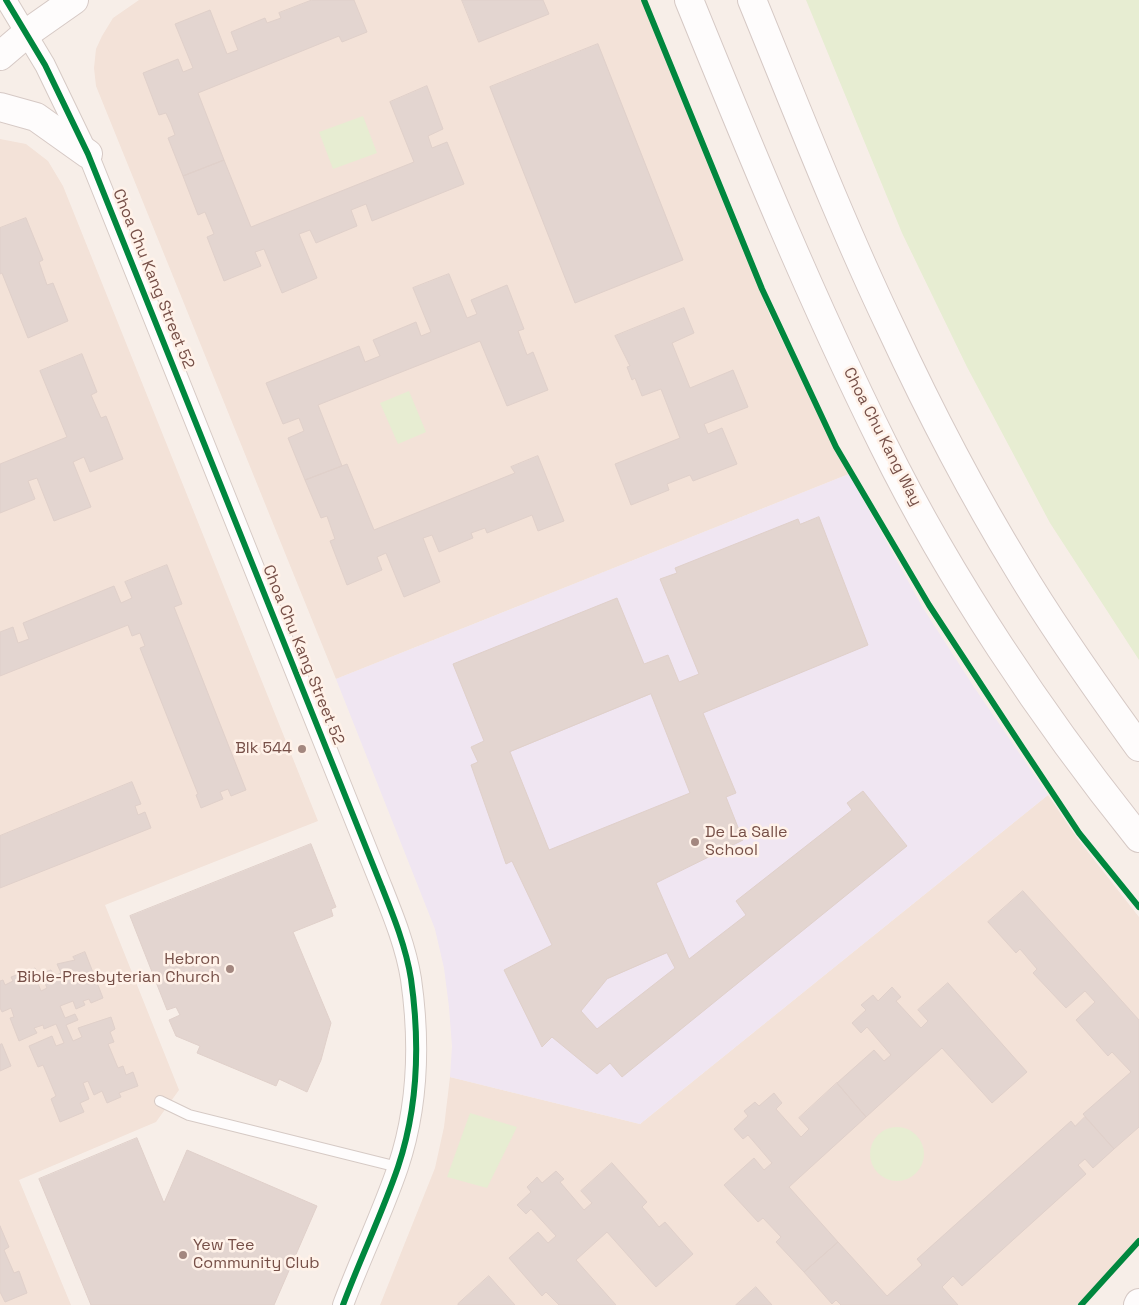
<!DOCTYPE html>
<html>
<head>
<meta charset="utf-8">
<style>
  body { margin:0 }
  canvas { display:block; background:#f7eee8 }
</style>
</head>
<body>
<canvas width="1139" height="1305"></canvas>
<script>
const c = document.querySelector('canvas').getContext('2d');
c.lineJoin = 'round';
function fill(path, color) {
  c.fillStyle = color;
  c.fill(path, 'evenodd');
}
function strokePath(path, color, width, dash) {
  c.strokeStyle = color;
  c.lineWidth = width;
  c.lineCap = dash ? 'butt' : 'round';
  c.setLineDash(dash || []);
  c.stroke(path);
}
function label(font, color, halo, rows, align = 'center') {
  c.font = font + ' "Space Grotesk",sans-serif';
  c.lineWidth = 5;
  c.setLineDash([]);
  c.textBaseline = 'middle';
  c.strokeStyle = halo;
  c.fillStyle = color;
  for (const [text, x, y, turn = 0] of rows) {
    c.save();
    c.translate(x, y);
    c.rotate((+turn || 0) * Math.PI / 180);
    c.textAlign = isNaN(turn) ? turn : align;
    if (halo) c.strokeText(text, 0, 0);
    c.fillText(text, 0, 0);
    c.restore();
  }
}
const residential = new Path2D(`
  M 139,0 L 642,0 L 771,318 L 849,474 L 336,679 L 96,86 L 94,68 L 96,49 L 102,36 L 113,18 Z
  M 0,139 L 26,144 L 48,161 L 63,186 L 318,821 L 105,905 L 179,1090 L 156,1122 L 19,1180 L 71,1305 L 0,1305 Z
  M 1048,795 L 1077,838 L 1139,917 L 1139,1236 L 1129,1250 L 1077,1305 L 380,1305 L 435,1168 L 444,1127 L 450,1077 L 640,1124 Z`);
const education = new Path2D(`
  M 849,474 L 923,608 L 974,687 L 1048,795 L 640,1124 L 450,1077 L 452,1046 L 449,1007 L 444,968 L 435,929 L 336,679 Z`);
const green = new Path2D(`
  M 806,0 L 1139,0 L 1139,660 L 1050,523 L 967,367 L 902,233 Z
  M 363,116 L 377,153 L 333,169 L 319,132 Z
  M 409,391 L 426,432 L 398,444 L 380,403 Z
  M 470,1113 L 517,1127 L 487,1188 L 447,1177 Z
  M870 1154a27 27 0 1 1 54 0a27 27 0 1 1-54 0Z`);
const building = new Path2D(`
  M 312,0 L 354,0 L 367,32 L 342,42 L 339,36 L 198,93 L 224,160 L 183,176 L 168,138 L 175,135 L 171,124 L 166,113 L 159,115 L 143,73 L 178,59 L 183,72 L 193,68 L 175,24 L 210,10 L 227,54 L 238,50 L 231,32 L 265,18 L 267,23 L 281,18 L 279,13 Z
  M 462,0 L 543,0 L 549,14 L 479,42 Z
  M 598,44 L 683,260 L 575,303 L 490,87 Z
  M 427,86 L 443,129 L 428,136 L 432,148 L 447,142 L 464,184 L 372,221 L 366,204 L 351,210 L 357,226 L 316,243 L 310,230 L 299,234 L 317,278 L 282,293 L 264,249 L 255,252 L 261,266 L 224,281 L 207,237 L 214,234 L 205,212 L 198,215 L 183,176 L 224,160 L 251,227 L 414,162 L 390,102 Z
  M 26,218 L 43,260 L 39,262 L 47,285 L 53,283 L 68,321 L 28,338 L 2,273 L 0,274 L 0,228 Z
  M 449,274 L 467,318 L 477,314 L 471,300 L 507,285 L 524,329 L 518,331 L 527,355 L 533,352 L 548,390 L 507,406 L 480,341 L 318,405 L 342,466 L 305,480 L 288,438 L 304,431 L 299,418 L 283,424 L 266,383 L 359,346 L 365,362 L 380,356 L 373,340 L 416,322 L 421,336 L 431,332 L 413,288 Z
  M 684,308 L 694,333 L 672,343 L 690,388 L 733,370 L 748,407 L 704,424 L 708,434 L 722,428 L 737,464 L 693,481 L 690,475 L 667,484 L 669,490 L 631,505 L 615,464 L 680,438 L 661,389 L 642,396 L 635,378 L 632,380 L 627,367 L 630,366 L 615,336 Z
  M 82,354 L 97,392 L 91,395 L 101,418 L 106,416 L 123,459 L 90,472 L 84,457 L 73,462 L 91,507 L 54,521 L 37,478 L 28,481 L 35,499 L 0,513 L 0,464 L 67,437 L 40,371 Z
  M 538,456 L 564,521 L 538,531 L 532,515 L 487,533 L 485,528 L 471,533 L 473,538 L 439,552 L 432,535 L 423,538 L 440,582 L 404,597 L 386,553 L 377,557 L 382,570 L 347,585 L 330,541 L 335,539 L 327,516 L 321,518 L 305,480 L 347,464 L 374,530 L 515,473 L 511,467 Z
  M 819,517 L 868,645 L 703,713 L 736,793 L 726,797 L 743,840 L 656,883 L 689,959 L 746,915 L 736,901 L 852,810 L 847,803 L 863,791 L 907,846 L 622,1077 L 610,1063 L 597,1074 L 552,1037 L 542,1047 L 504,970 L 552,945 L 512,861 L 506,864 L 471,765 L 478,762 L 471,747 L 484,741 L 453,664 L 617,598 L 644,664 L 668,655 L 679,682 L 699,674 L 660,579 L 677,573 L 675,568 L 798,519 L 800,524 ZM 651,694 L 690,793 L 549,850 L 510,752 ZM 667,953 L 675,968 L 597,1029 L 581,1011 L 607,979 Z
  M 167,565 L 182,604 L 174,607 L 246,790 L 231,796 L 228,789 L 220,792 L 223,799 L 201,808 L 196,795 L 198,794 L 140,648 L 145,646 L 140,633 L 132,636 L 128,625 L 0,676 L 0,632 L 13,627 L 18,643 L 29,639 L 23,623 L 114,586 L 121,603 L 132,598 L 125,582 Z
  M 132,782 L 141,804 L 135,806 L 138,815 L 145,812 L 151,828 L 0,888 L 0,836 Z
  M 311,844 L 336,907 L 331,909 L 333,916 L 293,932 L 331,1023 L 321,1060 L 307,1092 L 279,1079 L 276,1086 L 197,1053 L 200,1046 L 176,1036 L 169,1020 L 180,1015 L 176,1007 L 167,1010 L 130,916 Z
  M 1023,891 L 1139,1020 L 1139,1127 L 1114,1149 L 1083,1114 L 1131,1072 L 1112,1052 L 1108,1056 L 1076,1020 L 1095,1002 L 1085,991 L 1066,1008 L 1033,973 L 1037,969 L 1020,949 L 1016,953 L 988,922 Z
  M 85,952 L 103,998 L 91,1003 L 89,999 L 83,1001 L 85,1005 L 76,1009 L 73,1001 L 60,1006 L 65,1018 L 75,1014 L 78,1020 L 66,1025 L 73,1041 L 82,1037 L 78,1028 L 111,1017 L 115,1029 L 110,1032 L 114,1042 L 108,1044 L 118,1068 L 123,1066 L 126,1075 L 133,1072 L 138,1086 L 119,1093 L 121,1097 L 107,1103 L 102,1091 L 94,1095 L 88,1081 L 83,1083 L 89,1099 L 80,1103 L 84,1112 L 60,1122 L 51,1099 L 56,1096 L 43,1065 L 38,1067 L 29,1046 L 52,1036 L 56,1046 L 64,1043 L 56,1024 L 44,1029 L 43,1025 L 34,1028 L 37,1033 L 19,1041 L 10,1018 L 14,1017 L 11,1008 L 2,1012 L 0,1008 L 0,981 L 3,980 L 5,985 L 13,981 L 11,977 L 35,968 L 40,980 L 37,981 L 41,991 L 47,988 L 41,973 L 51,970 L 54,976 L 61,973 L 57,964 L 75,960 L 73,957 Z
  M 948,983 L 1027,1072 L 992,1103 L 942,1048 L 866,1117 L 837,1083 L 874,1050 L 884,1061 L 891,1055 L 867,1027 L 861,1033 L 852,1023 L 866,1010 L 861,1005 L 873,995 L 878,1001 L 892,987 L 901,997 L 896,1001 L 921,1028 L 928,1021 L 918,1010 Z
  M 2,1044 L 11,1066 L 0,1071 L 0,1045 Z
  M 837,1083 L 866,1117 L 789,1187 L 838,1242 L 804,1272 L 776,1242 L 781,1237 L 763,1218 L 758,1222 L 724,1185 L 754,1158 L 764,1170 L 772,1163 L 748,1135 L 743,1139 L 734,1129 L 748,1116 L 744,1111 L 755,1102 L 759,1106 L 774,1093 L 782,1103 L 776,1109 L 801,1137 L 809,1129 L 799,1118 Z
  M 1085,1117 L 1114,1149 L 1093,1168 L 1085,1159 L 1078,1165 L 1086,1174 L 962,1286 L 953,1276 L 942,1287 L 958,1305 L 841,1305 L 836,1300 L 832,1304 L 804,1272 L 838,1242 L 887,1296 L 922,1265 L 917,1259 L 1071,1121 L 1075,1126 Z
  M 137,1138 L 164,1203 L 187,1150 L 317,1206 L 274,1305 L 91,1305 L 39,1179 Z
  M 612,1163 L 647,1202 L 642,1207 L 651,1217 L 659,1227 L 665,1222 L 693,1254 L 656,1287 L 607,1232 L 576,1260 L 616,1305 L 559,1305 L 546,1292 L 542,1296 L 509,1258 L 538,1232 L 548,1243 L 556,1236 L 531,1209 L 526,1214 L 517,1205 L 531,1192 L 527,1187 L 537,1177 L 542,1183 L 556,1171 L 564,1179 L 560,1182 L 584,1210 L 592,1203 L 581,1191 Z
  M 0,1226 L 9,1247 L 4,1250 L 14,1273 L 19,1271 L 27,1293 L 5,1302 L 0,1292 Z
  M 489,1276 L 515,1305 L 458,1305 L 458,1304 Z
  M 756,1287 L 772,1305 L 736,1305 Z`);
const lane = new Path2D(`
  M 160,1101 L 189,1115 L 398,1167`);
const street = new Path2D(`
  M 6,0 L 45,65 L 88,154 L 381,885 C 393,915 406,947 411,979 C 420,1042 418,1107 398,1167 C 382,1214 360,1259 343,1305`);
const secondary = new Path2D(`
  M 689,0 C 750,150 811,299 883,444 C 950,580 1044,720 1139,838
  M 752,0 C 797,110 840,221 891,328 C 929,410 971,491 1018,568 C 1055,630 1097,689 1139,747
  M 0,56 L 27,33 L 74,0
  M 0,107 L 36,117 L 88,154
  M 1138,1305 L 1139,1303`);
const cycleway = new Path2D(`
  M 6,0 L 45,65 L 88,154 L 381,885 C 393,915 406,947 411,979 C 420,1042 418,1107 398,1167 C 382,1214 360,1259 343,1305
  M 644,0 L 762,289 L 836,447 L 929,605 L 1020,744 L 1079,833 L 1139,907
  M 1081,1305 L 1139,1241`);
const markers = [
  [302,749,5,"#a3877f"],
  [695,842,5,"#a3877f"],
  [230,969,5,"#a3877f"],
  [183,1255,5,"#a3877f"]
];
const streetNames = [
  ["Choa Chu Kang Street 52",153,279,68],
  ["Choa Chu Kang Way",882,437,63],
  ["Choa Chu Kang Street 52",303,655,68]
];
const poiNames = [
  ["Blk 544",292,749],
  ["De La Salle",705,833,"left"],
  ["School",705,851,"left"],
  ["Hebron",220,960],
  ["Bible-Presbyterian Church",220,978],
  ["Yew Tee",193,1246,"left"],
  ["Community Club",193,1264,"left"]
];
fill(residential, '#f3e2d8');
fill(education, '#f0e6f2');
fill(green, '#e7edd2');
fill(building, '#e3d5d0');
strokePath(building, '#e0d0ca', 1);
strokePath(lane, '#d6cac5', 12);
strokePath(street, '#d6cac5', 22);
strokePath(secondary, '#d6c9c5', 30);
strokePath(lane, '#fefcfc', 10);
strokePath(street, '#fefcfc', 20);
strokePath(secondary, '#fefcfc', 28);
strokePath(cycleway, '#00873e', 6);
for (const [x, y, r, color] of markers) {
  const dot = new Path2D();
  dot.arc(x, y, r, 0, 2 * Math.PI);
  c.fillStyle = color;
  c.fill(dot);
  strokePath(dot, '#fff2e9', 2);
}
label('16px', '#764f47', '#fff2e9', streetNames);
label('16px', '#764f47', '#fff2e9', poiNames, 'right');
</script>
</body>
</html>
